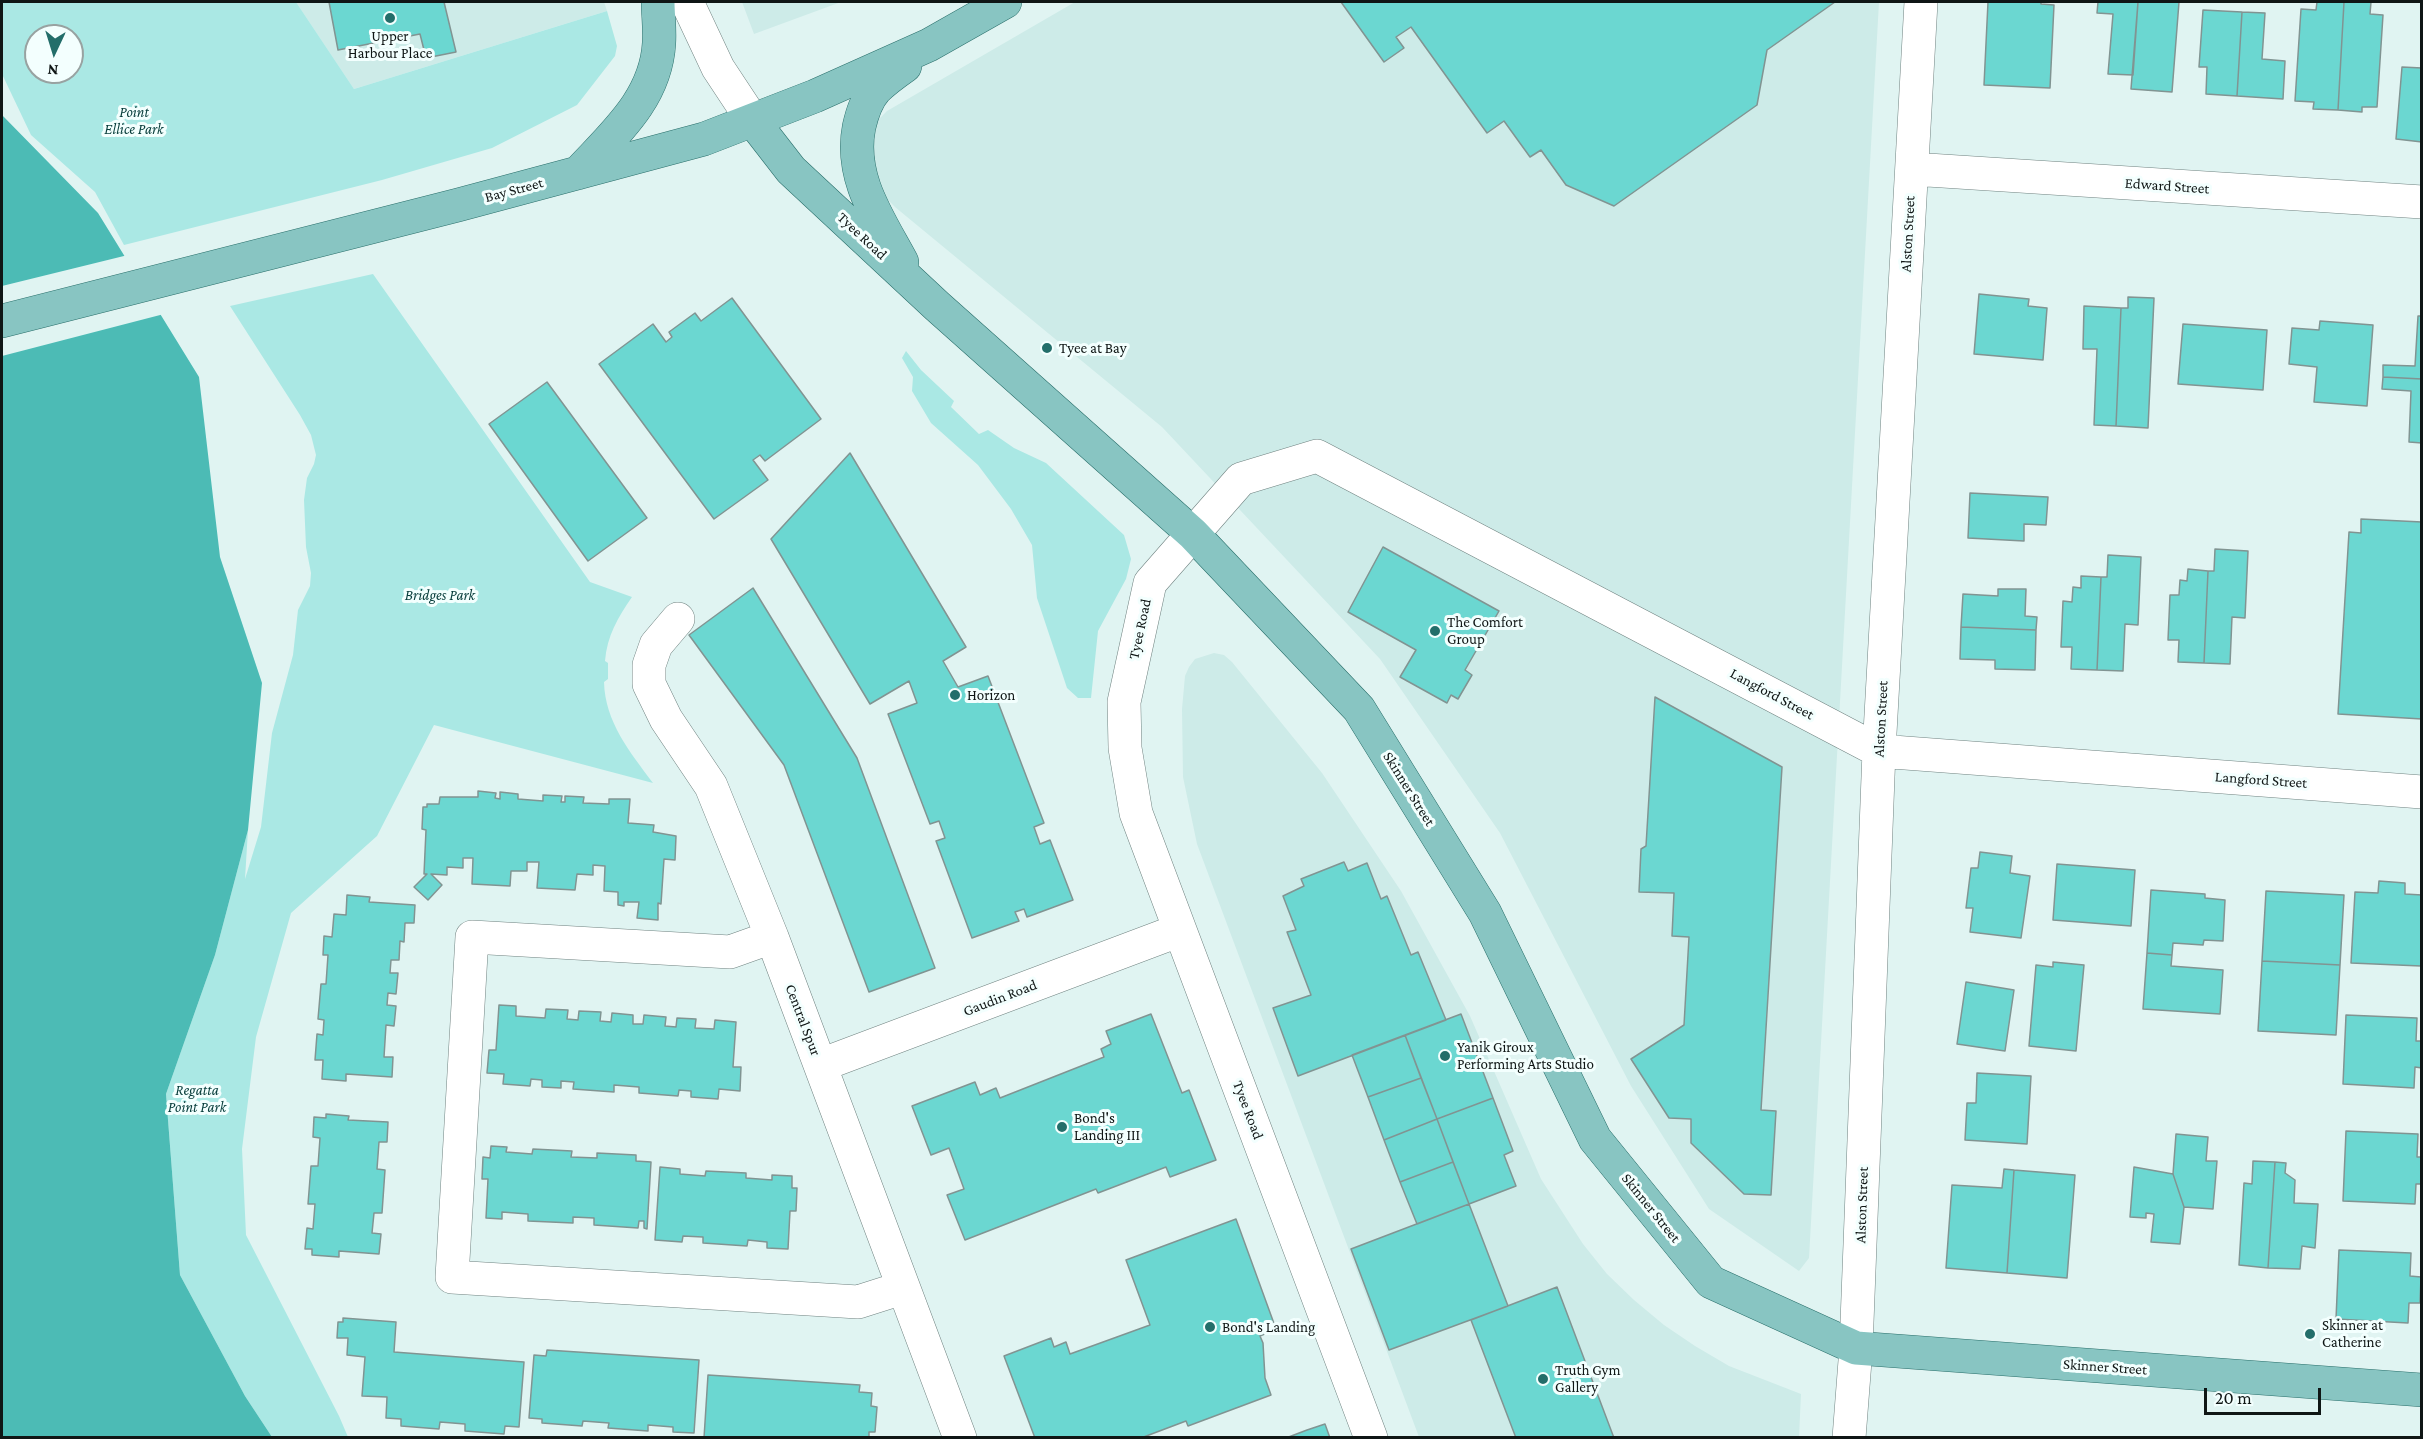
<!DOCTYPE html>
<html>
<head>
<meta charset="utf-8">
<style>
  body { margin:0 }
  #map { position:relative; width:2423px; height:1439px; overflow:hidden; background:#e0f4f2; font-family:"Crimson Pro",serif }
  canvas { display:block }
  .frame { position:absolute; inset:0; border:3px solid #0f1615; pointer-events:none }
  .north { position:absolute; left:24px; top:24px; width:60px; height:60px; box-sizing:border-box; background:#f3fffe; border:2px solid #98a2a1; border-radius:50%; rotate:184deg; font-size:16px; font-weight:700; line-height:24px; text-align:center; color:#0f1615 }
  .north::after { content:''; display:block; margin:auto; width:21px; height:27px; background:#236e6a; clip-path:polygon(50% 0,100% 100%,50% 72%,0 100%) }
  .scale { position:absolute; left:2204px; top:1388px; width:117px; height:27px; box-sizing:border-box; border:3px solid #0f1615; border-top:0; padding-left:8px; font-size:18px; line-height:21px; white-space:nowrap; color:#0f1615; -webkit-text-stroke:4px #f3fffe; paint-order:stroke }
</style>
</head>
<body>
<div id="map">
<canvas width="2423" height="1439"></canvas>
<div class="frame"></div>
<div class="north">N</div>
<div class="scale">20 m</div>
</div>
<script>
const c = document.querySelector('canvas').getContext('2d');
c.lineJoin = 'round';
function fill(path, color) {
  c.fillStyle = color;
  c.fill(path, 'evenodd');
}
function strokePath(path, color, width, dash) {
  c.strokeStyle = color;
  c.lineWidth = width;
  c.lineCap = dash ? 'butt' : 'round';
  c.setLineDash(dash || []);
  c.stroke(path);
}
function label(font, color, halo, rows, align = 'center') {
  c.font = font + ' "Crimson Pro",serif';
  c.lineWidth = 6;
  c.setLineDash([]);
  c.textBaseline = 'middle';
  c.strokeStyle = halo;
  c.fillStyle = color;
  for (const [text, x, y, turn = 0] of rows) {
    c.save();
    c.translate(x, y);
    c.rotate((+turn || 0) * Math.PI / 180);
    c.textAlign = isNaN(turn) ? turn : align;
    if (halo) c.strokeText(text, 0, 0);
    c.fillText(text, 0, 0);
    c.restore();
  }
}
const built = new Path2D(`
  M 296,2 L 604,2 L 607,11 L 354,89 Z
  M 742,2 L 841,2 L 754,34 Z
  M 1075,2 L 1879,2 L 1809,1258 L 1799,1271 L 1709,1209 L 1631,1086 L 1500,833 L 1380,659 L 1162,427 L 895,207 L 878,190 L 867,161 L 877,121 L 887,111 Z
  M 1214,653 L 1224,655 L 1232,662 L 1322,773 L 1401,891 L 1470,1016 L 1541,1179 L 1583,1244 L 1607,1274 L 1634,1300 L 1664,1325 L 1695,1346 L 1729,1366 L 1801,1394 L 1799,1437 L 1419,1437 L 1197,844 L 1183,777 L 1182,709 L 1185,676 L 1189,667 L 1195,659 Z`);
const green = new Path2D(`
  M 2,2 L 296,2 L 354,89 L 607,11 L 617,46 L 615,56 L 577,105 L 492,148 L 382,180 L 124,245 L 95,192 L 31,135 L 2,74 ZM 36,36 L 72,36 L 72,72 L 36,72 Z
  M 373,274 L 590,582 L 632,597 C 618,617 607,636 605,661 L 608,663 L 608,679 L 604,682 C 605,722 630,752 653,783 L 434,725 L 377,836 L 291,913 L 256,1037 L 242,1149 L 246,1235 L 339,1416 L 348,1437 L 272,1437 L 245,1396 L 180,1275 L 166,1094 L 215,955 L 248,830 L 245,879 L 261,827 L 272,733 L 293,655 L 298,610 L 310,586 L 311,573 L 306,547 L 304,500 L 307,478 L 314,464 L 316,455 L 311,435 L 300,415 L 230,306 Z
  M 906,351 L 921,370 L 954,401 L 951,407 L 979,434 L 988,430 L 1014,448 L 1046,463 L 1124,535 L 1131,559 L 1126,579 L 1098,631 L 1091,698 L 1078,698 L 1067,688 L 1037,598 L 1032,545 L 1011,509 L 978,465 L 931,423 L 912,391 L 913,377 L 902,358 Z`);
const water = new Path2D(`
  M 2,115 L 98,213 L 199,377 L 220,557 L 262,683 L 248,830 L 215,955 L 166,1094 L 180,1275 L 245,1396 L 272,1437 L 2,1437 Z`);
const pier = new Path2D(`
  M 128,255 L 164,314 L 2,356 L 2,286 Z`);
const building = new Path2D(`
  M 329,2 L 444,2 L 456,52 L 426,58 L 420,34 L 338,50 Z
  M 1341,2 L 1835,2 L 1767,50 L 1757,105 L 1614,206 L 1566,185 L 1541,150 L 1530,157 L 1504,121 L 1487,133 L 1411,27 L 1396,37 L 1404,48 L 1384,62 Z
  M 1988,2 L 2041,2 L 2041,4 L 2054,5 L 2050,88 L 1984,85 Z
  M 2098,2 L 2138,2 L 2133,75 L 2108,74 L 2113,14 L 2097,13 Z
  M 2138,2 L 2179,2 L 2172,92 L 2131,89 Z
  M 2317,2 L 2344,2 L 2338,110 L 2313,109 L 2314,102 L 2295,101 L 2301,9 L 2316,10 Z
  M 2344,2 L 2371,2 L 2370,14 L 2383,15 L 2377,107 L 2362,107 L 2362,112 L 2338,110 Z
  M 2203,10 L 2242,12 L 2237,96 L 2206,94 L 2207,67 L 2199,67 Z
  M 2242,12 L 2265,13 L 2262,59 L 2285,61 L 2283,99 L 2237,96 Z
  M 2402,67 L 2422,68 L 2422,142 L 2396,139 Z
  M 1979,294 L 2029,299 L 2028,306 L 2047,308 L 2043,360 L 1974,354 Z
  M 2128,297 L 2154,298 L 2148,428 L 2116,426 L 2121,308 L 2128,308 Z
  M 732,298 L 821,419 L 765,461 L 760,455 L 753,460 L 768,480 L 714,519 L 599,364 L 653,324 L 666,342 L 672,337 L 669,332 L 695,313 L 701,321 Z
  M 2084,306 L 2121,308 L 2116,426 L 2094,425 L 2097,349 L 2083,349 Z
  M 2418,316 L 2422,316 L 2422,379 L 2383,377 L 2383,365 L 2415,366 Z
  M 2320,321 L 2373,325 L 2367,406 L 2314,402 L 2317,367 L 2289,364 L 2292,328 L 2319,330 Z
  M 2183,324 L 2267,330 L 2263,390 L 2178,384 Z
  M 2383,377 L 2422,379 L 2422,443 L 2409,442 L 2411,391 L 2382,389 Z
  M 547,382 L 647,518 L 588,561 L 489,424 Z
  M 850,453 L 966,647 L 943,661 L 958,687 L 988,676 L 1044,823 L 1034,827 L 1040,844 L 1050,840 L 1073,900 L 1027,917 L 1024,909 L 1015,912 L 1019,921 L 972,938 L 936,841 L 945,838 L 939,821 L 930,824 L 888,714 L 917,703 L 909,681 L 870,704 L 771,539 Z
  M 1970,493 L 2048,497 L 2046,525 L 2024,524 L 2024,541 L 1968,538 Z
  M 2361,519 L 2422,522 L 2422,719 L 2338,714 L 2349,532 L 2361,533 Z
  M 1383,547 L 1499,611 L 1465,670 L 1472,675 L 1458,699 L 1451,695 L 1447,703 L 1400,677 L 1416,650 L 1348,612 Z
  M 2215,549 L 2248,551 L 2245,618 L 2232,617 L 2230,664 L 2204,663 L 2208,571 L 2214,571 Z
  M 2108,555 L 2141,557 L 2138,625 L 2125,624 L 2123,671 L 2097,670 L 2101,577 L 2107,577 Z
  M 2188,569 L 2208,571 L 2204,663 L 2178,662 L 2179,640 L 2168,640 L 2170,595 L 2179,595 L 2180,580 L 2187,581 Z
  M 2081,576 L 2101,577 L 2097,670 L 2071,669 L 2072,647 L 2061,647 L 2063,601 L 2072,602 L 2073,587 L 2081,588 Z
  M 753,588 L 857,758 L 935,968 L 869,992 L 784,765 L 689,635 Z
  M 1998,589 L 2026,589 L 2025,616 L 2037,617 L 2036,630 L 1961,627 L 1963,594 L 1998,596 Z
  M 1961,627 L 2036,630 L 2035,670 L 1995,669 L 1995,660 L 1960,659 Z
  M 1655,697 L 1782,767 L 1761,1110 L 1776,1111 L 1771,1195 L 1744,1194 L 1691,1143 L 1691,1119 L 1669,1118 L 1631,1059 L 1684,1025 L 1689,937 L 1672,936 L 1674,893 L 1639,892 L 1641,849 L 1646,846 Z
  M 478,791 L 496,793 L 495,798 L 500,799 L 500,792 L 518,794 L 518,799 L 543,801 L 543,795 L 562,796 L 561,802 L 565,802 L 565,796 L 584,797 L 583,803 L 609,804 L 609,799 L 630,799 L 628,823 L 654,825 L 653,832 L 676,836 L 675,860 L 664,859 L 661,904 L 658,903 L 658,920 L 637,918 L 639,902 L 624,902 L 624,906 L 618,905 L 618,892 L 604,891 L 605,866 L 593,865 L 593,875 L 577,874 L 575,890 L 537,888 L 539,862 L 527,862 L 527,871 L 511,871 L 510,886 L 472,884 L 473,858 L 463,858 L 463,868 L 447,867 L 447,875 L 431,874 L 442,885 L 428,900 L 414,887 L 427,874 L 424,874 L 426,830 L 422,829 L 423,807 L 427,807 L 427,804 L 439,804 L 440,797 L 478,797 Z
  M 1980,852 L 2012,856 L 2010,873 L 2030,876 L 2021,938 L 1970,932 L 1973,908 L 1966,908 L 1971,868 L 1978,868 Z
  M 1344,862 L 1348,871 L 1367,863 L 1381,899 L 1387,896 L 1411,955 L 1418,952 L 1446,1020 L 1298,1076 L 1273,1008 L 1311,995 L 1287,932 L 1296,930 L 1283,896 L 1304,886 L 1301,879 Z
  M 2057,864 L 2135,870 L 2131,926 L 2053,920 Z
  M 2379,881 L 2405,883 L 2405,894 L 2422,895 L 2421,966 L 2351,963 L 2355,892 L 2378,893 Z
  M 2151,890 L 2205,894 L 2205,898 L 2225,900 L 2223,941 L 2204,940 L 2203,945 L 2173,943 L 2172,955 L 2147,953 Z
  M 2266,891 L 2344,895 L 2340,965 L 2262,961 Z
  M 347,895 L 370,897 L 369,902 L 415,905 L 414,923 L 405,923 L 404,942 L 400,941 L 399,960 L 391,960 L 390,973 L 398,973 L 396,994 L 388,993 L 387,1005 L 396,1006 L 394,1026 L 386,1025 L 384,1057 L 393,1057 L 392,1077 L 346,1074 L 346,1081 L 322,1079 L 323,1060 L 315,1060 L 317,1034 L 323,1035 L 324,1020 L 318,1019 L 321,984 L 326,984 L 328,955 L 323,955 L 324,936 L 332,937 L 334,914 L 346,915 Z
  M 2147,953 L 2172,955 L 2171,966 L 2223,970 L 2220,1014 L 2143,1009 Z
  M 2262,961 L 2340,965 L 2336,1035 L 2258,1031 Z
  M 2053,962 L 2084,965 L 2076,1051 L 2029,1046 L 2036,965 L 2053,967 Z
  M 1966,982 L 2014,990 L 2005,1051 L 1957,1044 Z
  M 499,1005 L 516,1006 L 516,1016 L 545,1018 L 546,1009 L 568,1010 L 567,1019 L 578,1020 L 579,1011 L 601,1012 L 600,1021 L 611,1022 L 612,1013 L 633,1015 L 633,1024 L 643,1024 L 644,1015 L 666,1017 L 665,1026 L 676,1027 L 677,1018 L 696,1019 L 695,1028 L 714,1029 L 715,1020 L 736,1022 L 733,1067 L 741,1067 L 740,1091 L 719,1089 L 718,1099 L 691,1097 L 691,1091 L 679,1090 L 678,1096 L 639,1093 L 639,1087 L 614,1085 L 614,1092 L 573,1089 L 574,1082 L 561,1081 L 561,1088 L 542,1087 L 542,1080 L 531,1079 L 530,1086 L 503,1084 L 504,1074 L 487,1073 L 489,1050 L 496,1050 Z
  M 1151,1014 L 1182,1093 L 1189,1090 L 1216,1160 L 1170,1177 L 1166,1167 L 1098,1193 L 1096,1189 L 965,1240 L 947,1195 L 964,1189 L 949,1148 L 931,1155 L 912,1106 L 975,1082 L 980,1095 L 996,1088 L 1000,1098 L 1104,1057 L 1101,1049 L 1111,1044 L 1106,1031 Z
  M 1461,1014 L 1493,1098 L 1437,1119 L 1405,1035 Z
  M 2346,1015 L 2417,1018 L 2416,1041 L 2422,1041 L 2422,1068 L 2415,1067 L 2414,1088 L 2343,1084 Z
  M 1405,1035 L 1421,1078 L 1368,1097 L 1352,1055 Z
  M 1977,1073 L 2031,1076 L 2027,1144 L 1965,1140 L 1967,1103 L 1976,1103 Z
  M 1421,1078 L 1437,1119 L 1384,1140 L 1368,1097 Z
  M 1493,1098 L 1513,1151 L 1504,1155 L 1516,1186 L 1469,1204 L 1437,1119 Z
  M 326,1114 L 349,1116 L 348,1120 L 388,1122 L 387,1142 L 379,1142 L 377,1169 L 385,1170 L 382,1213 L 374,1213 L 372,1233 L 381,1234 L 379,1254 L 339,1251 L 339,1257 L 312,1255 L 312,1249 L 305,1249 L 307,1228 L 313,1229 L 315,1204 L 308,1204 L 311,1166 L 318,1166 L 320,1138 L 313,1137 L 314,1117 L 326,1118 Z
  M 1437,1119 L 1453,1162 L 1400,1182 L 1384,1140 Z
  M 2346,1131 L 2418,1134 L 2417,1157 L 2422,1157 L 2422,1184 L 2416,1184 L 2415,1204 L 2343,1201 Z
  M 2176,1134 L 2208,1137 L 2206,1161 L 2217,1161 L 2213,1209 L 2184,1207 L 2173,1174 Z
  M 491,1146 L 507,1147 L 506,1152 L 532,1154 L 533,1149 L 572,1151 L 571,1157 L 597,1158 L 597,1153 L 636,1155 L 636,1161 L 651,1162 L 647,1229 L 644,1228 L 644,1221 L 639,1221 L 638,1228 L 594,1225 L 594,1218 L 573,1217 L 573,1223 L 528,1221 L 528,1214 L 502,1212 L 502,1219 L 486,1218 L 488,1179 L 482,1179 L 483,1157 L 490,1158 Z
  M 2253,1161 L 2275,1162 L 2268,1268 L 2239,1265 L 2244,1183 L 2252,1184 Z
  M 1453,1162 L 1469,1204 L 1417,1224 L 1400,1182 Z
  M 2275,1162 L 2286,1163 L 2285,1173 L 2295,1180 L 2294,1203 L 2318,1204 L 2315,1248 L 2302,1246 L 2300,1269 L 2268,1268 Z
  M 660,1167 L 680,1169 L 680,1174 L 705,1176 L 706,1171 L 746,1173 L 746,1178 L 772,1180 L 772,1175 L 792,1176 L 792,1188 L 797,1188 L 796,1211 L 790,1211 L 788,1249 L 767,1248 L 767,1242 L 748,1240 L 747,1246 L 703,1243 L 703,1237 L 683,1236 L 682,1242 L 655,1240 Z
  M 2134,1167 L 2173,1174 L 2184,1207 L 2180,1244 L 2151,1242 L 2154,1214 L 2146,1213 L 2146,1218 L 2130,1217 Z
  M 2004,1169 L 2014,1170 L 2007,1273 L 1946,1268 L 1952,1185 L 2002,1188 Z
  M 2014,1170 L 2075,1175 L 2067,1278 L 2007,1273 Z
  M 1469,1204 L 1508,1306 L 1389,1350 L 1351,1249 Z
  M 1236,1219 L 1276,1329 L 1260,1336 L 1263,1343 L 1265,1378 L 1271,1395 L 1188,1426 L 1186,1421 L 1141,1438 L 1035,1438 L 1004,1356 L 1051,1338 L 1054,1347 L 1066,1342 L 1070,1354 L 1150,1325 L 1126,1260 Z
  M 2339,1250 L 2411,1253 L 2410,1276 L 2421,1277 L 2420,1303 L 2409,1303 L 2408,1323 L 2336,1319 Z
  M 1557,1287 L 1614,1438 L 1516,1438 L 1471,1320 Z
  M 343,1318 L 396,1322 L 394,1352 L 524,1362 L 519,1427 L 505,1426 L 504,1434 L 465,1431 L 465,1424 L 440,1422 L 439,1429 L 401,1426 L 401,1419 L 386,1418 L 387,1397 L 362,1396 L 365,1357 L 347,1355 L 348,1338 L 337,1338 L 338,1322 L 343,1322 Z
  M 547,1350 L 699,1360 L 694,1433 L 673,1432 L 673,1427 L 648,1425 L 648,1431 L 608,1428 L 609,1423 L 583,1421 L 582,1426 L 542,1423 L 542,1419 L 529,1418 L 534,1355 L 546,1356 Z
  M 708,1375 L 860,1385 L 859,1392 L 872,1393 L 871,1406 L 877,1407 L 875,1432 L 869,1432 L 869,1438 L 704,1438 Z
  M 1325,1424 L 1330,1438 L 1286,1438 L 1307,1430 Z`);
const minor = new Path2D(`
  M 687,2 L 718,68 L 753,121
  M 1912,169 L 2422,202
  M 678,619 L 656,645 L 649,665 L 649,684 L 666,719 L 711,786 L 772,937 L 960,1438
  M 772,937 L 730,952 L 472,937 L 452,1277 L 858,1302 L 902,1288
  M 821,1065 L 1180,930
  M 1371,1438 L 1136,813 L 1125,748 L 1124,702 L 1150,583 L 1241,479 L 1317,456 L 1879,751 L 2422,792
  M 1849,1438 L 1856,1348 L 1879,751 L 1921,2`);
const major = new Path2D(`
  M 753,121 L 791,170 L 806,184 L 937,306 L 1193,534 L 1359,709 L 1485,913 L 1595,1139 L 1711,1282 L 1856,1348 L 2422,1390
  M 578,173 C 613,135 656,99 659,43 C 660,29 658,15 658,2
  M 902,262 C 879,219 849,178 859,127 C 862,114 866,100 876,89 C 884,81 895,73 905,66
  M 2,321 L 458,205 L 704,139 L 815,96 L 929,45 L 1005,2`);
const markers = [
  [390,18,6,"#236e6a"],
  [1047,348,6,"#236e6a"],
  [1435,631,6,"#236e6a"],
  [955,695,6,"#236e6a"],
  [1445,1056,6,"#236e6a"],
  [1062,1127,6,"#236e6a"],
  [1210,1327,6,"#236e6a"],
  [2310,1334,6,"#236e6a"],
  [1543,1379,6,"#236e6a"]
];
const poiNames = [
  ["Upper",390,36,"center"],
  ["Harbour Place",390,53,"center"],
  ["Tyee at Bay",1059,348],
  ["The Comfort",1447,622],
  ["Group",1447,639],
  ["Horizon",967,695],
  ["Yanik Giroux",1457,1047],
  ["Performing Arts Studio",1457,1064],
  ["Bond's",1074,1118],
  ["Landing III",1074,1135],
  ["Skinner at",2322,1325],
  ["Catherine",2322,1342],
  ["Bond's Landing",1222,1327],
  ["Truth Gym",1555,1370],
  ["Gallery",1555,1387]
];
const parkNames = [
  ["Point",134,112],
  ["Ellice Park",134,129],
  ["Bridges Park",440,595],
  ["Regatta",197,1090],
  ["Point Park",197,1107]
];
const streetNames = [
  ["Edward Street",2167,186,4],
  ["Bay Street",514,190,-15],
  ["Alston Street",1908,234,-87],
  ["Tyee Road",862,236,43],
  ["Tyee Road",1140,629,-78],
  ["Langford Street",1772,694,28],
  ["Alston Street",1881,719,-87],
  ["Langford Street",2261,780,4],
  ["Skinner Street",1409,789,58],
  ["Gaudin Road",1000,998,-21],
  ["Central Spur",803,1020,69],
  ["Tyee Road",1248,1110,69],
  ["Alston Street",1862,1205,-88],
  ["Skinner Street",1651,1208,51],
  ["Skinner Street",2105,1367,4]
];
fill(built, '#cdebe8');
fill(green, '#aae8e4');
fill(water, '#4cbbb5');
fill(pier, '#e0f4f2');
fill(building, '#6bd7d1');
strokePath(building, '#819492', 1.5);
strokePath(minor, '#708381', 34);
strokePath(major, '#2a6f6b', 34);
strokePath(minor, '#fff', 33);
strokePath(major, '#88c5c2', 33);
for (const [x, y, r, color] of markers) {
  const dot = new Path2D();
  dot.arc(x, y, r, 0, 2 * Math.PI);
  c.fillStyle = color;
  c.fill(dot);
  strokePath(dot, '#f3fffe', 2);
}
label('15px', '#0f1615', '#f3fffe', poiNames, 'left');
label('italic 15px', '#063c3a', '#f3fffe', parkNames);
label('15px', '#0f1615', '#f3fffe', streetNames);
</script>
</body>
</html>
